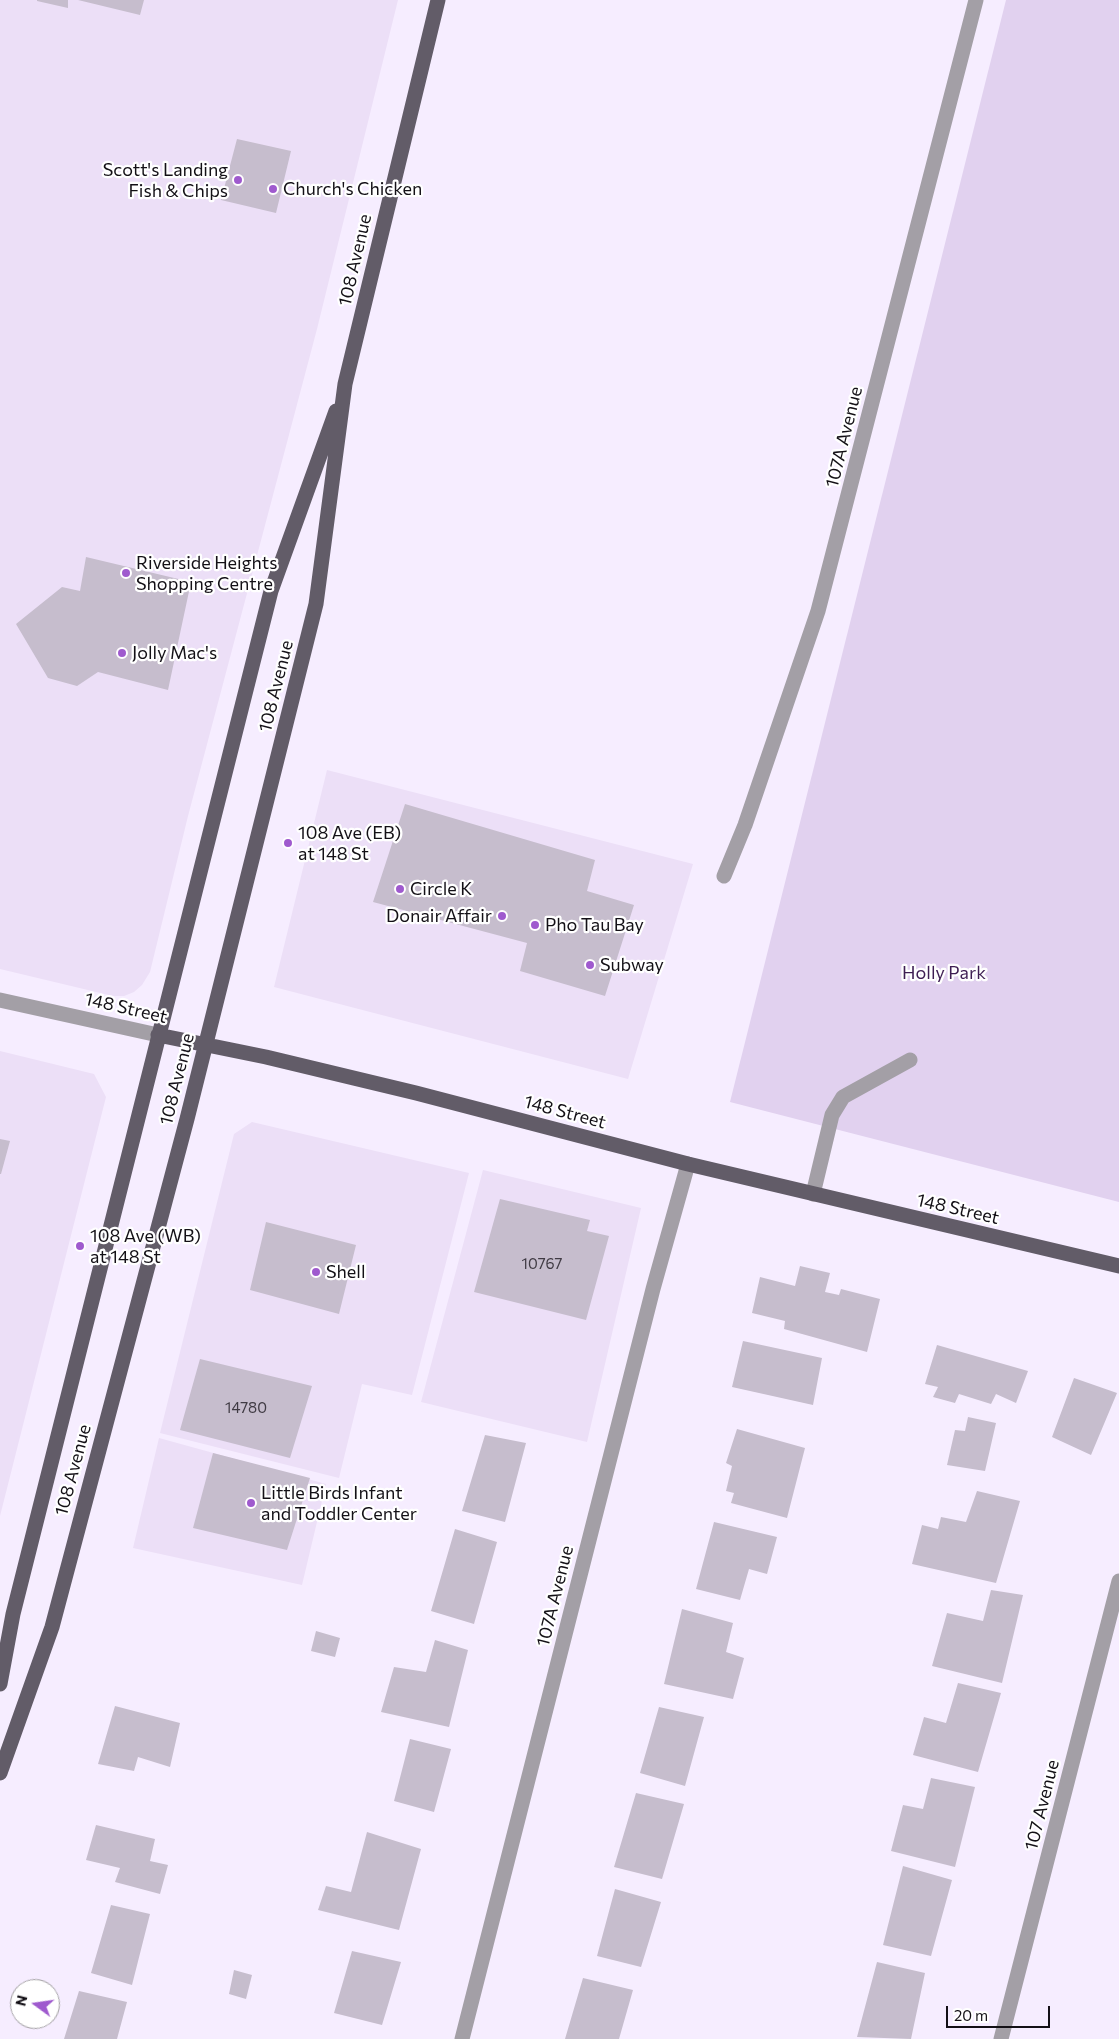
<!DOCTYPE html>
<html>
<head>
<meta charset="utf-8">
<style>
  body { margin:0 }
  #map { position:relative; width:1119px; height:2039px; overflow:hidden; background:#f6edff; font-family:Commissioner,sans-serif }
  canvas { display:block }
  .north { position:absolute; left:10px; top:1979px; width:50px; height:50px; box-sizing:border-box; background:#fff; border:1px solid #a19fa2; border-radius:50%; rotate:284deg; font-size:14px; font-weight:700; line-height:20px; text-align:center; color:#131016 }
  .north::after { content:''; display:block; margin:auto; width:18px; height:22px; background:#9f5ace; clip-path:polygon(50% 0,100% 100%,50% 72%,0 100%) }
  .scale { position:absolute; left:946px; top:2006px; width:104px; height:22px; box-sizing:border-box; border:2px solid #131016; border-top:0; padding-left:6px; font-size:15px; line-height:18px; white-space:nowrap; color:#131016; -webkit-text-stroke:4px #fff; paint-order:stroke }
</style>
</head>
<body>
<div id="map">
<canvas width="1119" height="2039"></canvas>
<div class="north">N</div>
<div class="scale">20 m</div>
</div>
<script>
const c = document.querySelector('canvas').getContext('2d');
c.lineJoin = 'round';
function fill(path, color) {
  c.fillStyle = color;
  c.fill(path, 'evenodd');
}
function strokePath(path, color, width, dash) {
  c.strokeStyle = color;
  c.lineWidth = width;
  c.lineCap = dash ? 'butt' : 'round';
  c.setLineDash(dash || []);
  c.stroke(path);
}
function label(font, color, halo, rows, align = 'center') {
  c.font = font + ' Commissioner,sans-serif';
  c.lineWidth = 4.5;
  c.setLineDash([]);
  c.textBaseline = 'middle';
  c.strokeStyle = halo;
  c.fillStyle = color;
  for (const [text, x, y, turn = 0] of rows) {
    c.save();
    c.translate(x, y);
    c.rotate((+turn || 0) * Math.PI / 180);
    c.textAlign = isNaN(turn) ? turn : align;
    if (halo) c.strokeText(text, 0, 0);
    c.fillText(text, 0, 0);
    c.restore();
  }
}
const built = new Path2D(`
  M 0,0 L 398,0 L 317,329 L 188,816 L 150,972 L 142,985 L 134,992 L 124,996 L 113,996 L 0,969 Z
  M 327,770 L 693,864 L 628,1079 L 274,987 Z
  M 0,1051 L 94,1074 L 106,1097 L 0,1516 Z
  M 252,1122 L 469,1173 L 412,1395 L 362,1384 L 339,1478 L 160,1433 L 234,1134 Z
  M 483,1170 L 641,1208 L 587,1442 L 421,1402 Z
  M 159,1438 L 326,1484 L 302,1585 L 133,1548 Z`);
const green = new Path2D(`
  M 1006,0 L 1119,0 L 1119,1202 L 730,1102 Z`);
const building = new Path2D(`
  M 37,0 L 68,0 L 68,8 L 37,1 Z
  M 78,0 L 144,0 L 140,15 Z
  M 237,139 L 291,151 L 276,213 L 221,200 Z
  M 86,557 L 191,582 L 168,690 L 98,672 L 77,686 L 48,678 L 16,624 L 62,587 L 80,591 Z
  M 405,804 L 595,860 L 587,891 L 634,905 L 605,996 L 520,971 L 527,943 L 373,902 Z
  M 0,1139 L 10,1141 L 1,1174 L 0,1174 Z
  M 500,1199 L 590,1220 L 587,1231 L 609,1236 L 586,1320 L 474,1292 Z
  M 266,1222 L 356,1245 L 339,1314 L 250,1290 Z
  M 800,1266 L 830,1273 L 825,1292 L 839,1295 L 841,1289 L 880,1299 L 867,1352 L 784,1329 L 785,1321 L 752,1313 L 760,1277 L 795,1286 Z
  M 743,1341 L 822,1358 L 813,1405 L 732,1387 Z
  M 937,1345 L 1028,1371 L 1016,1403 L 996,1394 L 991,1404 L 959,1394 L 955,1403 L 933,1397 L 938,1387 L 925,1384 Z
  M 200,1359 L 312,1386 L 290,1458 L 180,1430 Z
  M 1074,1378 L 1117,1393 L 1091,1455 L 1052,1437 Z
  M 968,1417 L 996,1423 L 985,1471 L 947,1465 L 955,1430 L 965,1431 Z
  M 737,1429 L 805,1448 L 787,1518 L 731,1503 L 734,1493 L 726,1491 L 732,1466 L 726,1463 Z
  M 485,1435 L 526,1443 L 505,1522 L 462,1511 Z
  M 213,1453 L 310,1478 L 287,1550 L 193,1528 Z
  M 977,1491 L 1020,1501 L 996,1583 L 912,1564 L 922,1525 L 938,1529 L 941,1517 L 966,1522 Z
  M 714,1522 L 777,1537 L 767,1574 L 749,1569 L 740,1600 L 696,1589 Z
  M 455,1529 L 497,1542 L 474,1624 L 431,1611 Z
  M 991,1590 L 1023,1595 L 1002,1683 L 932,1666 L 947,1613 L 983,1621 Z
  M 682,1609 L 733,1623 L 726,1652 L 744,1658 L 733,1699 L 664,1684 Z
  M 316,1631 L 340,1638 L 335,1657 L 311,1651 Z
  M 435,1640 L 468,1650 L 449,1727 L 381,1712 L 394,1667 L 426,1672 Z
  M 958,1683 L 1001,1693 L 978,1772 L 913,1755 L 924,1717 L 946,1723 Z
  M 115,1706 L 180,1723 L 170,1767 L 138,1757 L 134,1771 L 98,1764 Z
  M 659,1707 L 704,1717 L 685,1786 L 640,1773 Z
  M 410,1739 L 451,1749 L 434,1812 L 394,1801 Z
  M 931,1778 L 975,1787 L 955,1867 L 891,1851 L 903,1805 L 923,1809 Z
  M 636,1793 L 684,1804 L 662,1879 L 614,1867 Z
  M 96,1825 L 155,1839 L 150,1861 L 168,1865 L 160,1894 L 115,1882 L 120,1868 L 86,1860 Z
  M 367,1832 L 421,1849 L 399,1930 L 318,1910 L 326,1886 L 351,1892 Z
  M 903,1866 L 952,1880 L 931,1956 L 883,1945 Z
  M 615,1889 L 661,1902 L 641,1967 L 597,1956 Z
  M 111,1905 L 150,1914 L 132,1985 L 91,1973 Z
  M 352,1951 L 401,1962 L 382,2025 L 334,2013 Z
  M 877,1962 L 925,1973 L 911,2039 L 857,2037 Z
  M 234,1970 L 252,1975 L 246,1999 L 229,1994 Z
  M 583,1978 L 633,1990 L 619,2039 L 565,2039 Z
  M 79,1991 L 127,2002 L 117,2039 L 64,2039 Z`);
const minor = new Path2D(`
  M 724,876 L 745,825 L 818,611 L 976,0
  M 0,1000 L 158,1035
  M 813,1194 L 832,1115 L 843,1097 L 910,1060
  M 462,2039 L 653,1289 L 688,1164
  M 1001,2039 L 1119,1581`);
const major = new Path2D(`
  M 158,1035 L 266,1057 L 416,1093 L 688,1164 L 1119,1266
  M 0,1684 L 13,1614 L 271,591 L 336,411
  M 0,1773 L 52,1627 L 187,1119 L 316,604 L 345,384 L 438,0`);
const markers = [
  [238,180,5,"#9f5ace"],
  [273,189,5,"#9f5ace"],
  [126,573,5,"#9f5ace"],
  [122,653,5,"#9f5ace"],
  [288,843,5,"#9f5ace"],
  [400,889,5,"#9f5ace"],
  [502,916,5,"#9f5ace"],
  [535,925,5,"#9f5ace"],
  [590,965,5,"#9f5ace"],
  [80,1246,5,"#9f5ace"],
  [316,1272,5,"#9f5ace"],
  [251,1503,5,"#9f5ace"]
];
const numberNames = [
  ["10767",542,1264],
  ["14780",246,1408]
];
const poiNames = [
  ["Scott's Landing",228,170,"right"],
  ["Fish & Chips",228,191,"right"],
  ["Church's Chicken",283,189],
  ["Riverside Heights",136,563],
  ["Shopping Centre",136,584],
  ["Jolly Mac's",132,653],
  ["108 Ave (EB)",298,833],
  ["at 148 St",298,854],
  ["Circle K",410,889],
  ["Donair Affair",492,916,"right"],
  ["Pho Tau Bay",545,925],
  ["Subway",600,965],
  ["108 Ave (WB)",90,1236],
  ["at 148 St",90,1257],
  ["Shell",326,1272],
  ["Little Birds Infant",261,1493],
  ["and Toddler Center",261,1514]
];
const streetNames = [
  ["108 Avenue",355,260,-77],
  ["107A Avenue",844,437,-76],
  ["108 Avenue",276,686,-76],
  ["148 Street",126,1008,13],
  ["108 Avenue",177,1079,-76],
  ["148 Street",565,1112,15],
  ["148 Street",958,1209,13],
  ["108 Avenue",73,1470,-75],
  ["107A Avenue",555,1596,-76],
  ["107 Avenue",1042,1805,-76]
];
const parkNames = [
  ["Holly Park",944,973]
];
fill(built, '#ecdff7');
fill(green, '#e1d1ef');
fill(building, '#c6bdcd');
strokePath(minor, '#a39fa6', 15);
strokePath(major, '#625c68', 15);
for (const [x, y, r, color] of markers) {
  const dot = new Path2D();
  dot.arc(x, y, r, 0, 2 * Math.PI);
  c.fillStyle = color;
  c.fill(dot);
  strokePath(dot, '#fff', 2);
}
label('15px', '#403b44', null, numberNames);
label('18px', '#131016', '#fff', poiNames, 'left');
label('18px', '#131016', '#fff', streetNames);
label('18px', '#3e1e53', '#fff', parkNames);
</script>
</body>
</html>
